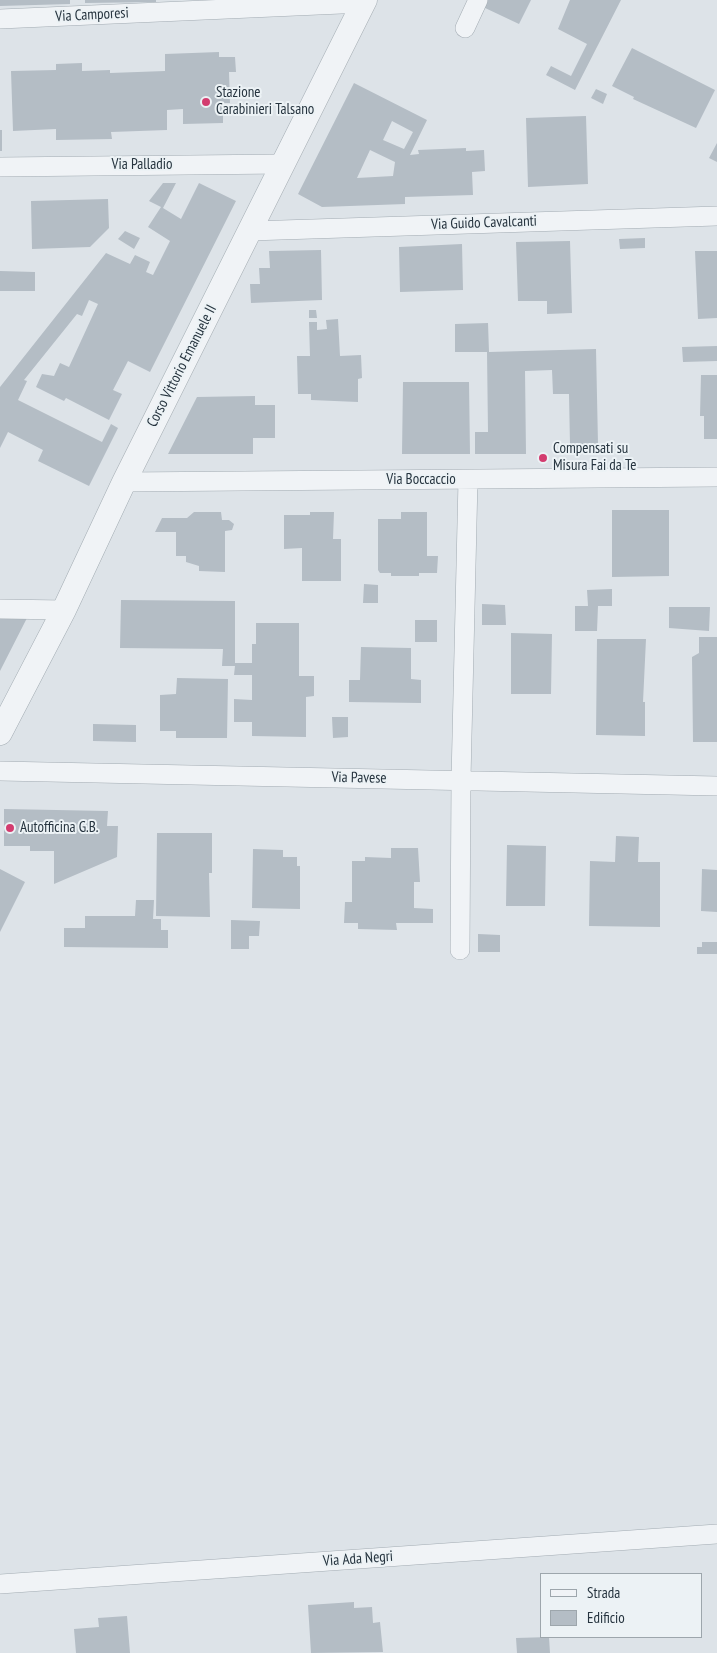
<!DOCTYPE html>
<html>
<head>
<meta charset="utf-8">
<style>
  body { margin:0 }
  #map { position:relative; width:717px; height:1653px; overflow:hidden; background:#dde3e8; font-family:"PT Sans Narrow",sans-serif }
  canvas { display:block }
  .legend { position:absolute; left:540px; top:1573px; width:162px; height:65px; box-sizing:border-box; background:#ecf2f5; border:1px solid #9da6ac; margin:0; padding:6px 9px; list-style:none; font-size:15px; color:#26343f }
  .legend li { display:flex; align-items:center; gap:10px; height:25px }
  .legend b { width:25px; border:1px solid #9da6ac }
</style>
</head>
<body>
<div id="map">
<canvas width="717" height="1653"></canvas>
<ul class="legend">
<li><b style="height:6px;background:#f0f3f6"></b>Strada</li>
<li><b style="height:14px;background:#b4bdc5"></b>Edificio</li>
</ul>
</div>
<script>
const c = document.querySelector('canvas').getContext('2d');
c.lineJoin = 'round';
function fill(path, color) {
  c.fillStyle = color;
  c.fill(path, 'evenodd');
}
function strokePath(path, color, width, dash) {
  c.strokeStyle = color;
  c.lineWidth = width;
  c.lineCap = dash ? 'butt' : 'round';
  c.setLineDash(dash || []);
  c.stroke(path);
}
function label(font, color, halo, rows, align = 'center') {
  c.font = font + ' "PT Sans Narrow",sans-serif';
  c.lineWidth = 4;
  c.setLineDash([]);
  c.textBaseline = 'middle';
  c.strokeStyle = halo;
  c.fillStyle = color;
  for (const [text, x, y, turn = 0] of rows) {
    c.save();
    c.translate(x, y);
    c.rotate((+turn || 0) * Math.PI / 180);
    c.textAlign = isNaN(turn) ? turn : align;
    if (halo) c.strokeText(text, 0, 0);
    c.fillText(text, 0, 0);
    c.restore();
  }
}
const building = new Path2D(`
  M 0,0 L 70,0 L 70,4 L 0,6 Z
  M 85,0 L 156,0 L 156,2 L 85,3 Z
  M 487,0 L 531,0 L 519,24 L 483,7 Z
  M 570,0 L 621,0 L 575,90 L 546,75 L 551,66 L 571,76 L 587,44 L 558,29 Z
  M 632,48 L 715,90 L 696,128 L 633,99 L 634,97 L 612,86 Z
  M 219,52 L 219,57 L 235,57 L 236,72 L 229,72 L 230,103 L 223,103 L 223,123 L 183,124 L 183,109 L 167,110 L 167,130 L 111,132 L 112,139 L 56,140 L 56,129 L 13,131 L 11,71 L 56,70 L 56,64 L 82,63 L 82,71 L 110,70 L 110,73 L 165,71 L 165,54 Z
  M 354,83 L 427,120 L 410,155 L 419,154 L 418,150 L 466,148 L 466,151 L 484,150 L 485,171 L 472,172 L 473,195 L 405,197 L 405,204 L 322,207 L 298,194 ZM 392,121 L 413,132 L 404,149 L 383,140 ZM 370,150 L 395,162 L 393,176 L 357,178 Z
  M 596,89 L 607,94 L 603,104 L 591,98 Z
  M 586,116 L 588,184 L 528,187 L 526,118 Z
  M 0,130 L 2,130 L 2,151 L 0,151 Z
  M 717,143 L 717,162 L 709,158 Z
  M 163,183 L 176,183 L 163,208 L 181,219 L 199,183 L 236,201 L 150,372 L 128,361 L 113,390 L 122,394 L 109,420 L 66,398 L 64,401 L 36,387 L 42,374 L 54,376 L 60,363 L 69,367 L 98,304 L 89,300 L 82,316 L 77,314 L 24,380 L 27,381 L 18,400 L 102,442 L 111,424 L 118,428 L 89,486 L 38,461 L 43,450 L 8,432 L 0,448 L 0,387 L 106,253 L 130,264 L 135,255 L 150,262 L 146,272 L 153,275 L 170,241 L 148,227 L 161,207 L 149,201 Z
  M 108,199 L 109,228 L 90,247 L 32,249 L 31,201 Z
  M 125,231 L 140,238 L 134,249 L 118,239 Z
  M 645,238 L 645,248 L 620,249 L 619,239 Z
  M 570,241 L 572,313 L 547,314 L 547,301 L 518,301 L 516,242 Z
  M 462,244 L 463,290 L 400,292 L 399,247 Z
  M 321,250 L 322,300 L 251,303 L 250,284 L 260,284 L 259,268 L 270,268 L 269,251 Z
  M 695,251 L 717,251 L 717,318 L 698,319 Z
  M 0,271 L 35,272 L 35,291 L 0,291 Z
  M 309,310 L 316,310 L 317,318 L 309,318 Z
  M 338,319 L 340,356 L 361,355 L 362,378 L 358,379 L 358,402 L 311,400 L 311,394 L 298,394 L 297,356 L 310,356 L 309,322 L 317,322 L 317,330 L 327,329 L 326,320 Z
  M 488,323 L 489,352 L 596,349 L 598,444 L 570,445 L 569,394 L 553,394 L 552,370 L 525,371 L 526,454 L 475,454 L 475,432 L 488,432 L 487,352 L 455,352 L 455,324 Z
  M 717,346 L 717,361 L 683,362 L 682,347 Z
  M 701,375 L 717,375 L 717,439 L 704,439 L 704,416 L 700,416 Z
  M 403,382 L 469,382 L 470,454 L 402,454 Z
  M 255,396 L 255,405 L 275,405 L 275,438 L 253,438 L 253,454 L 168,454 L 197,397 Z
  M 612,510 L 669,510 L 669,576 L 612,577 Z
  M 194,512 L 221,512 L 222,520 L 229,520 L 234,524 L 232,530 L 225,531 L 225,572 L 199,571 L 199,566 L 186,562 L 186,556 L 176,556 L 176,532 L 155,532 L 162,518 L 187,518 Z
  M 310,512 L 334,512 L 333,539 L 341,539 L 341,581 L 302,581 L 302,548 L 284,549 L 284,515 L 310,515 Z
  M 401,512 L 427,512 L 427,556 L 438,556 L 437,573 L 419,573 L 419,576 L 391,576 L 391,573 L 380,573 L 378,570 L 378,519 L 401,519 Z
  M 364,584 L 378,585 L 378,603 L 363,603 Z
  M 612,589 L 612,606 L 598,606 L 597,631 L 575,631 L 575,606 L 588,606 L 587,590 Z
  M 121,600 L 235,601 L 235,663 L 252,663 L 252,644 L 256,644 L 256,623 L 299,623 L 299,676 L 314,676 L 314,696 L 306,697 L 306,737 L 252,736 L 252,722 L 234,722 L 234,699 L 252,700 L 252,675 L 234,675 L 235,666 L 222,666 L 223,649 L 120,648 Z
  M 482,604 L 505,605 L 506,625 L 482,625 Z
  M 669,607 L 710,607 L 709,631 L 669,628 Z
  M 0,618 L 27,618 L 0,671 Z
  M 415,620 L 437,620 L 437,642 L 415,642 Z
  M 511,633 L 552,634 L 551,694 L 511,694 Z
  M 699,637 L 717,637 L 717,742 L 693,742 L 692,657 L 699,653 Z
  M 597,639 L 646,639 L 643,702 L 645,702 L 645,736 L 596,735 Z
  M 361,647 L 411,648 L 411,679 L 421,680 L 421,703 L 349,702 L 349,680 L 360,680 Z
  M 177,678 L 228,679 L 227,738 L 176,738 L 176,731 L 160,731 L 160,695 L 176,694 Z
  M 332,717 L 348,717 L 348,737 L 333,738 Z
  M 93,724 L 136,725 L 136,742 L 93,741 Z
  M 4,809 L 108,811 L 107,826 L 118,826 L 117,857 L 54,884 L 54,851 L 30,851 L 30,846 L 4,846 Z
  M 157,833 L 212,833 L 212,873 L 209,873 L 210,917 L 156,916 Z
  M 616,836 L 639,837 L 638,862 L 660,862 L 660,927 L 589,926 L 590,861 L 615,862 Z
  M 507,845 L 546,846 L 545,906 L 506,906 Z
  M 391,848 L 418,848 L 420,882 L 414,882 L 414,908 L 433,909 L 433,923 L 396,923 L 397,930 L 358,929 L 358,923 L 344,923 L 345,902 L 352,902 L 352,861 L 365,861 L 365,857 L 391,858 Z
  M 253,849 L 283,850 L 283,857 L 297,857 L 297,866 L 300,866 L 300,909 L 252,908 Z
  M 0,869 L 25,882 L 0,932 Z
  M 702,869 L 717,870 L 717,912 L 701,911 Z
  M 136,900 L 154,900 L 153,919 L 161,919 L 161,930 L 168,930 L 168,948 L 64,947 L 64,928 L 85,928 L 85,916 L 135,916 Z
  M 231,920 L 260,921 L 259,936 L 249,936 L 249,949 L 231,949 Z
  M 478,934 L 500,935 L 500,952 L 478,952 Z
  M 702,942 L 717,942 L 717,954 L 697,954 L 697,947 L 702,947 Z
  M 354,1602 L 354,1608 L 372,1607 L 373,1623 L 380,1622 L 383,1652 L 311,1653 L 308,1605 Z
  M 127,1616 L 130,1653 L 76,1653 L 74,1629 L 99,1627 L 98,1618 Z
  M 549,1637 L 550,1653 L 517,1653 L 516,1638 Z`);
const minor = new Path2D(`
  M 0,19 L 364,3
  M 465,28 L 478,0
  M 0,167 L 283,164
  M 250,231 L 717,216
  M 124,482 L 717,477
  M 0,609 L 64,610
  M 0,771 L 717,786
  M 460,950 L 461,779 L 468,480
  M 0,1584 L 717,1534`);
const tertiary = new Path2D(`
  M 0,733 L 64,610 L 124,482 L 365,0`);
const markers = [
  [206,102,5,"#d33c6f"],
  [543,458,5,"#d33c6f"],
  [10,828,5,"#d33c6f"]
];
const streetNames = [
  ["Via Camporesi",92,15,-3],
  ["Via Palladio",142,165],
  ["Via Guido Cavalcanti",484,223,-2],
  ["Corso Vittorio Emanuele II",182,366,-63],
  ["Via Boccaccio",421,480],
  ["Via Pavese",359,778,1],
  ["Via Ada Negri",358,1559,-4]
];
const poiNames = [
  ["Stazione",216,93],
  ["Carabinieri Talsano",216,110],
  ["Compensati su",553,449],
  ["Misura Fai da Te",553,466],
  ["Autofficina G.B.",20,828]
];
fill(building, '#b4bdc5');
strokePath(minor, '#a2abb2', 20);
strokePath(tertiary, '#a2abb2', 25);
strokePath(minor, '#f0f3f6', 19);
strokePath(tertiary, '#f0f3f6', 24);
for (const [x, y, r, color] of markers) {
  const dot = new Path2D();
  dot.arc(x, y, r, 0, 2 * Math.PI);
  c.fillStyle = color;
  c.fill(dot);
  strokePath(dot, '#ecf2f5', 2);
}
label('15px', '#26343f', '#ecf2f5', streetNames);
label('15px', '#26343f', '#ecf2f5', poiNames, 'left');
</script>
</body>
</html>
